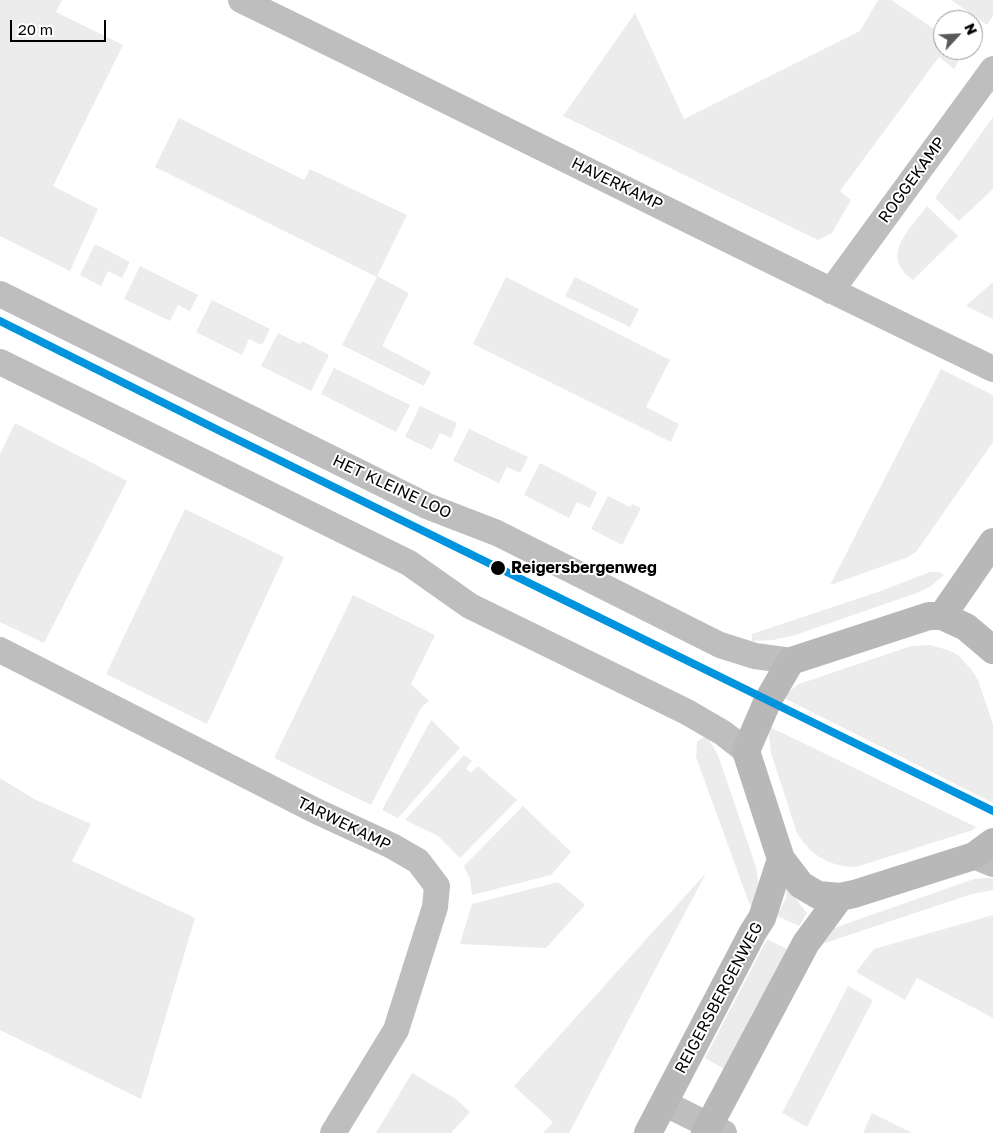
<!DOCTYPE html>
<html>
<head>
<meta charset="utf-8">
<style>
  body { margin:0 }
  #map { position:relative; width:993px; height:1133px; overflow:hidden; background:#fff; font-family:"Golos Text",sans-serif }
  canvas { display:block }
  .north { position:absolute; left:933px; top:10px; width:50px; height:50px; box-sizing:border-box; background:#fff; border:1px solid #999; border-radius:50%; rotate:65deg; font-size:14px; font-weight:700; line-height:20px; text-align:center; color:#000 }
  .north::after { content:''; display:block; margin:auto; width:18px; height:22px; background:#595959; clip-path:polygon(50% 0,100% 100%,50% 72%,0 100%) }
  .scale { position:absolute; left:10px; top:20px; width:96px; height:22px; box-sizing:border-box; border:2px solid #000; border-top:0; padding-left:6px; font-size:15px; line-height:18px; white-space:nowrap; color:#000; -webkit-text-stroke:4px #fff; paint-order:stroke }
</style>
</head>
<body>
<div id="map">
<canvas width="993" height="1133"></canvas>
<div class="north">N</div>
<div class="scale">20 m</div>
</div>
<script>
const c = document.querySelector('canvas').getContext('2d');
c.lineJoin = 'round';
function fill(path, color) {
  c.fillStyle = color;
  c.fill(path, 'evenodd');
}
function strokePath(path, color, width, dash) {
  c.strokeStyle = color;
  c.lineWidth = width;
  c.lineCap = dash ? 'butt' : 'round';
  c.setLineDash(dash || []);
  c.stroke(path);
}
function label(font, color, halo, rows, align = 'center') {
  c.font = font + ' "Golos Text",sans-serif';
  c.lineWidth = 4;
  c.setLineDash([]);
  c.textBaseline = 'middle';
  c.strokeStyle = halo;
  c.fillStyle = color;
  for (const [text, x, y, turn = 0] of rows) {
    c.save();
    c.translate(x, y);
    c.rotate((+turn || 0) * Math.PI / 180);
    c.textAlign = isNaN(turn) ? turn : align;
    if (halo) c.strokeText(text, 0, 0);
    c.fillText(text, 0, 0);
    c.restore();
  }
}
const green = new Path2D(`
  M 0,0 L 62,0 L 56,12 L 123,45 L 53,186 L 98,209 L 70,271 L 0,236 Z
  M 878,0 L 891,0 L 943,35 L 943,50 L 965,50 L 954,69 L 939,57 L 840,191 L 851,200 L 832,233 L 818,240 L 563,116 L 635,13 L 684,119 L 860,31 Z
  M 951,0 L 993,0 L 993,16 L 987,25 Z
  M 993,117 L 993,189 L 959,221 L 935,198 Z
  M 179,118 L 304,180 L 310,169 L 407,215 L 377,276 L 409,293 L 382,346 L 431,372 L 424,386 L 342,345 L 377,277 L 155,167 Z
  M 927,206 L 958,236 L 913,280 C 879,256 910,229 927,206 Z
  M 95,244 L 130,262 L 122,278 L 108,271 L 101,286 L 80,275 Z
  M 140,266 L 198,295 L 190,311 L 178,305 L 170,321 L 124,299 Z
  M 506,277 L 670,360 L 646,407 L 679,424 L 671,442 L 473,344 Z
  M 575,277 L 639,309 L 630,327 L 565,296 Z
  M 993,282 L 993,319 L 966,306 Z
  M 212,300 L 270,329 L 262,345 L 249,339 L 242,355 L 196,332 Z
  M 278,333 L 300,344 L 302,341 L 329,355 L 311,391 L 261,366 Z
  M 334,368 L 410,405 L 396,432 L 321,394 Z
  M 941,369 L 993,395 L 993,442 L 916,552 L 906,558 L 830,585 Z
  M 420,406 L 457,423 L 451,438 L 440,433 L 432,450 L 405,437 Z
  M 15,423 L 127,481 L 44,643 L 0,622 L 0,454 Z
  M 469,429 L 528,457 L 520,473 L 507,467 L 499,483 L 453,461 Z
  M 540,463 L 597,492 L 590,508 L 577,502 L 569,518 L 524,495 Z
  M 608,496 L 630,507 L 632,504 L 641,508 L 622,545 L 591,529 Z
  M 185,509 L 284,557 L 207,724 L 106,674 Z
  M 930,572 L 938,572 L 944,575 L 931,586 L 917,593 L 795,635 L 773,640 L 752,641 L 752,634 L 878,592 Z
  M 353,595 L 435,635 L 411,684 L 429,701 L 421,708 L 371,805 L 274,758 Z
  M 930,645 L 948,650 L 958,655 L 971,669 L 978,680 L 993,724 L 993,803 L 782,697 L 799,684 L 911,646 Z
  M 431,720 L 460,748 L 398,818 L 382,810 Z
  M 768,726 L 976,827 L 973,830 L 856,867 C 830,867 810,855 797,833 L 771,753 Z
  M 706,735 L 718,755 L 756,867 L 759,884 L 755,909 L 751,906 L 748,900 L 696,757 L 697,742 Z
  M 464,755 L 472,761 L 466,768 L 471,773 L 478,766 L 517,800 L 460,858 L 438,836 L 405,820 Z
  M 0,778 L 34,799 L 91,824 L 72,861 L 195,918 L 141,1099 L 0,1030 Z
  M 523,806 L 571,852 L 551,875 L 472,895 L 470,879 L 464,866 Z
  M 706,873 L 569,1133 L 543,1133 L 553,1122 L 514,1086 Z
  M 983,878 L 993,878 L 993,890 L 972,894 L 819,945 L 834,928 L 974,879 Z
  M 558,882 L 585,905 L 546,948 L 460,944 L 472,904 Z
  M 787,882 L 796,899 L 807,913 L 799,926 L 777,916 L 786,898 Z
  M 993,915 L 993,1018 L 917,978 L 905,1000 L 856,972 L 874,949 Z
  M 767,939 L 789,950 L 726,1070 L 705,1058 Z
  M 848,986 L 873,1000 L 807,1127 L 782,1113 Z
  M 412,1073 L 456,1099 L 470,1112 L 451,1133 L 376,1133 Z
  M 872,1113 L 912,1133 L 863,1133 Z`);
const street = new Path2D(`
  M 241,0 C 492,122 741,248 993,369
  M 831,291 L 993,69
  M 0,294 L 427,506 L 497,533 L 720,645 L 755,656 L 791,661
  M 0,362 L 409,563 L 470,606 L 687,712 L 723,733 L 746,751
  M 0,650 L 316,811 L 392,846 L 418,861 L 437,886 L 435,907 L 396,1030 L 333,1133
  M 974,856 L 993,864
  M 664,1103 L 724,1133`);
const secondary = new Path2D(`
  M 942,616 L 993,542
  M 993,650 L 966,627 L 942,616 L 929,616 L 791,661 L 768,700 L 746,751 L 781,859 L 801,885 L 818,895 L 840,897 L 854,894 L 974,856 L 993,842
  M 648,1133 L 753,932 L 762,918 L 781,859
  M 705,1133 L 806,943 L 840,897`);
const tram1 = new Path2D(`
  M 0,321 L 224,433 L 993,811`);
const markers = [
  [498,568,8,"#000"]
];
const streetNames = [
  ["ROGGEKAMP",912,180,-54],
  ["HAVERKAMP",617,184,26],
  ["HET KLEINE LOO",392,487,25],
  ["TARWEKAMP",344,824,26],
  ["REIGERSBERGENWEG",719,998,-62]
];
const stopNames = [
  ["Reigersbergenweg",511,568]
];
fill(green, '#ececec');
strokePath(street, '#bebebe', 26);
strokePath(secondary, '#b8b8b8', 28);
strokePath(tram1, '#0093de', 8);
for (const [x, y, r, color] of markers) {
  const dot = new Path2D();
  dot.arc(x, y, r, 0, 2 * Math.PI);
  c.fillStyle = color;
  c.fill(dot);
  strokePath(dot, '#fff', 2);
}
label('16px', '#000', '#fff', streetNames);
label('bold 16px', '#000', '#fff', stopNames, 'left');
</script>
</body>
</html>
